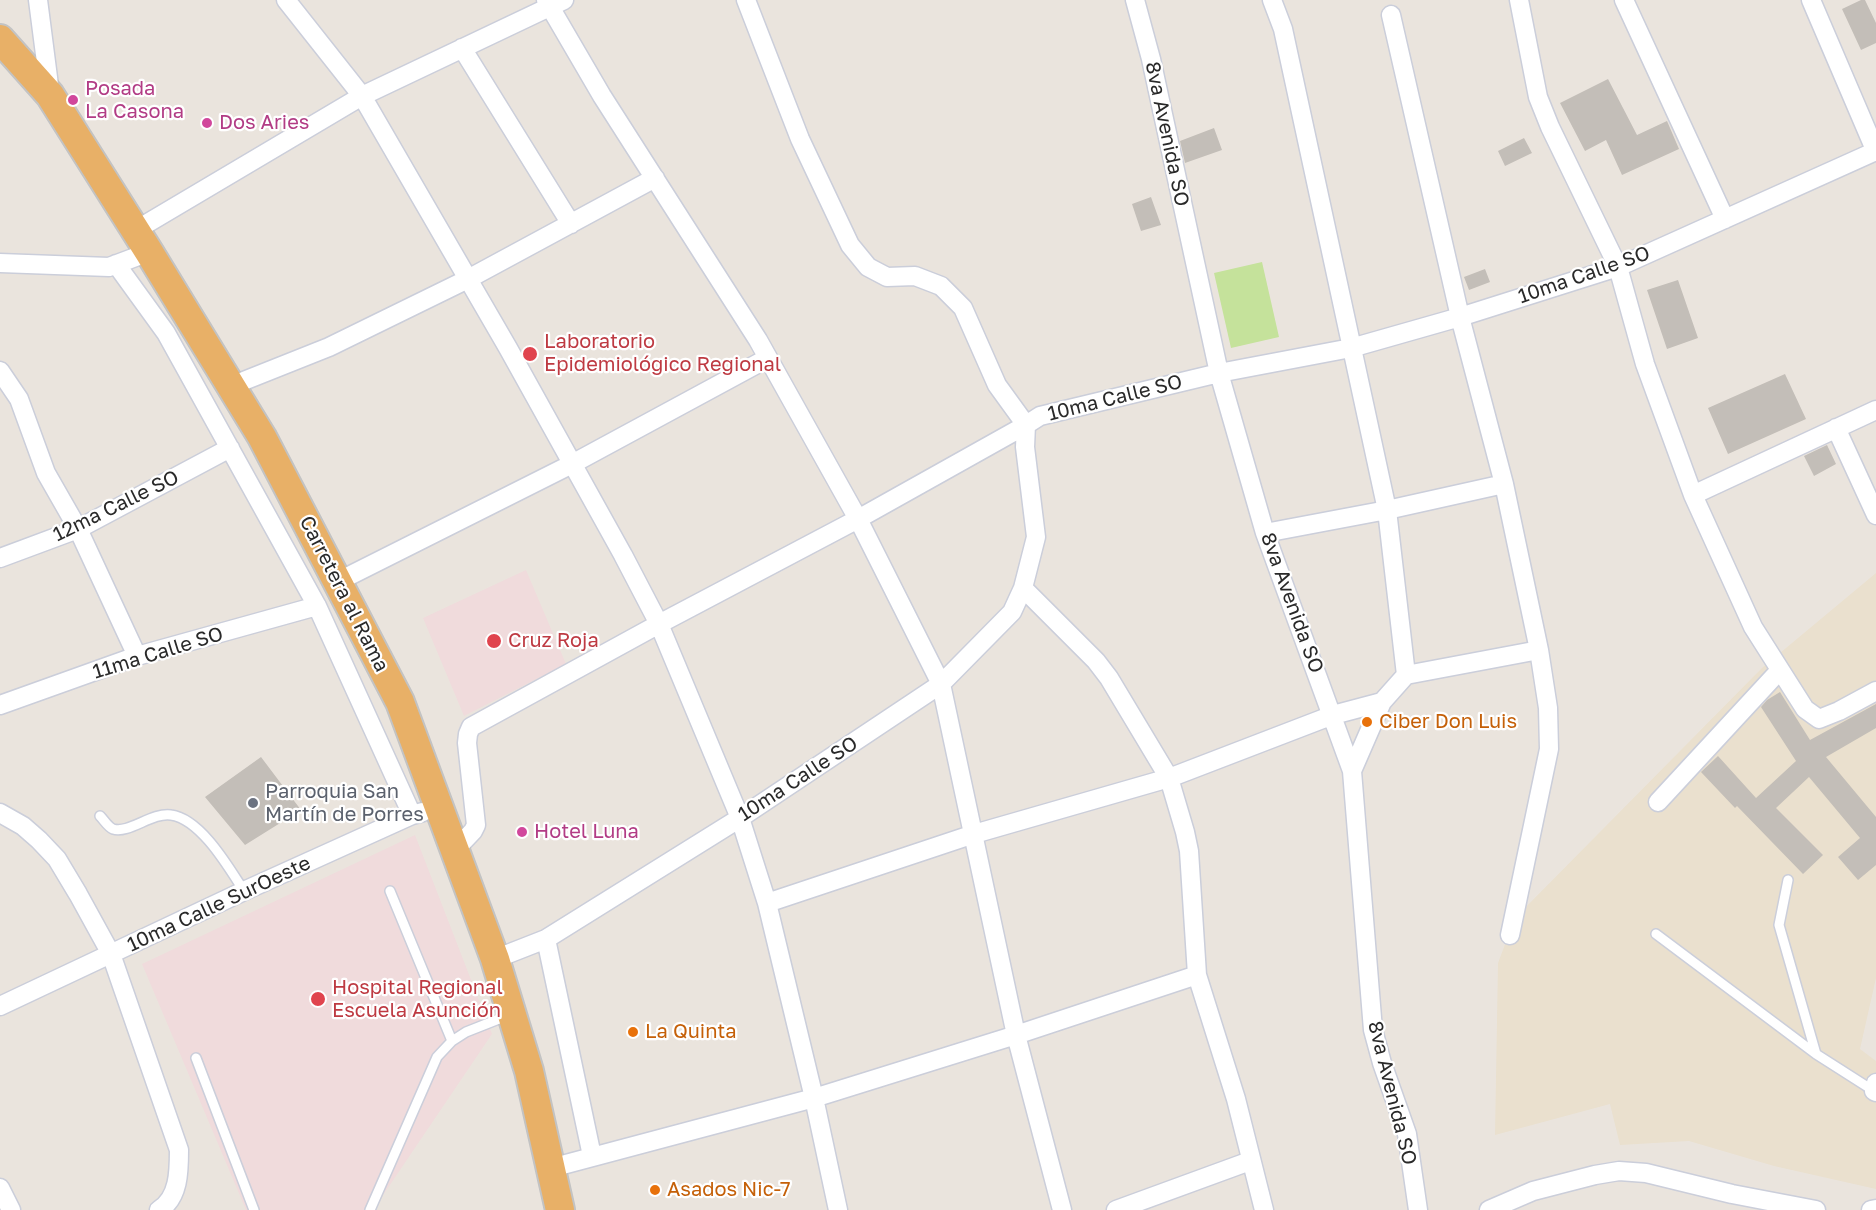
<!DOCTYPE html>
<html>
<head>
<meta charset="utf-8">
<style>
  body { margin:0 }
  canvas { display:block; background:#eae4dd }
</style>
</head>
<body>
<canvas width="1876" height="1210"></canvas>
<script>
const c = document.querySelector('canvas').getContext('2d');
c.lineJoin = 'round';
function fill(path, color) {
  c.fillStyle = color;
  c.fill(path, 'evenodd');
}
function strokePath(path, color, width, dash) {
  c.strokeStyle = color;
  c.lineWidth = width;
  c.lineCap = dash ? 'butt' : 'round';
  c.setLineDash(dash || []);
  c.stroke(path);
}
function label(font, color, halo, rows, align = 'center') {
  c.font = font + ' "Golos Text",sans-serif';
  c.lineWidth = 4.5;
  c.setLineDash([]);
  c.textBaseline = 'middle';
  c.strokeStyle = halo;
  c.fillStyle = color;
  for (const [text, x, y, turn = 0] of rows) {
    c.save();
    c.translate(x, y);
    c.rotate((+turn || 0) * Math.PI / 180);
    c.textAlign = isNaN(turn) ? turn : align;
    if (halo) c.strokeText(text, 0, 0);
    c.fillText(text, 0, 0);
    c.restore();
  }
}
const education = new Path2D(`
  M 1876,573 L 1876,978 L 1860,1049 L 1876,1061 L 1876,1189 L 1774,1166 L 1689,1141 L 1620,1145 L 1610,1104 L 1495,1135 L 1498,963 L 1515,918 L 1762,668 Z`);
const medical = new Path2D(`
  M 526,570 L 566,664 L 464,716 L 423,618 Z
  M 415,835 L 492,1034 L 373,1210 L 246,1210 L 142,964 Z`);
const pitch = new Path2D(`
  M 1262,262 L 1279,337 L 1231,348 L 1214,273 Z`);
const building = new Path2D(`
  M 1861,0 L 1865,0 L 1876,23 L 1876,43 L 1861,50 L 1842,9 Z
  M 1608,79 L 1637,135 L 1667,121 L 1679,149 L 1622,175 L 1606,140 L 1585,151 L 1560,103 Z
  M 1214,128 L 1222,150 L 1185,163 L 1180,141 Z
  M 1524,138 L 1532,153 L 1505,166 L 1498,151 Z
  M 1151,197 L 1161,225 L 1141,231 L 1132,204 Z
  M 1485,269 L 1490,282 L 1469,290 L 1464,277 Z
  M 1678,280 L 1698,338 L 1667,349 L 1647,290 Z
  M 1785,374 L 1806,419 L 1728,454 L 1708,408 Z
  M 1827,445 L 1836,464 L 1814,476 L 1804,456 Z
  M 1780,692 L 1810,740 L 1876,704 L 1876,728 L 1826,757 L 1876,817 L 1876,865 L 1858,880 L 1838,857 L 1860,838 L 1809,777 L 1776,808 L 1823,855 L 1803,874 L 1737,806 L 1735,808 L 1701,772 L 1718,756 L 1756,798 L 1796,761 L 1761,707 L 1767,700 Z
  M 261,757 L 301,810 L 245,845 L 205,797 Z`);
const service = new Path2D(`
  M 100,816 C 104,820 108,827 113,829 C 129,834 152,812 171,815 C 201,819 229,868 244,891
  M 1788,880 L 1779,925 L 1816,1054
  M 390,891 L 452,1041
  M 1656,934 L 1816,1054 L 1874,1091
  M 196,1058 L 254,1210
  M 370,1210 L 437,1057 L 452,1041 L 466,1032 L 509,1015`);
const minor = new Path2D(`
  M 38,0 L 50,93
  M 286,0 L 362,96 L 564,0
  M 546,0 L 602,96 L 758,340 L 858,519 L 941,684 L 1016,1035 L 1062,1210
  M 1135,0 L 1151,59 L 1219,373 L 1265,533 L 1352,771 L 1373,1030 L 1382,1063 L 1407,1134 L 1418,1210
  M 1272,0 L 1283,29 L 1387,510 L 1406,675
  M 1519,0 L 1538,97 L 1550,127 L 1618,267 L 1645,364 L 1693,495 L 1753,627 L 1805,709 L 1819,719 L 1839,711 L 1876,691
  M 1624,0 L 1725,219
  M 1811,0 L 1876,152
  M 1391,15 L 1460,317 L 1504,484 L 1539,650 L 1548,708 L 1549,749 L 1510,935
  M 462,48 L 571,224
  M 136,230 L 362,96 L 508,348 L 623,555 L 659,624 L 740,818 L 767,903 L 814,1098 L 838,1210
  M 0,263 L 109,267 L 149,252
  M 116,264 L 166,333 L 317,606 L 412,815
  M 0,371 L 19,399 L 46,473 L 78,529 L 137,656
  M 231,386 L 329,347 L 468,279 L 655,178
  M 1836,428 L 1876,515
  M 1693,495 L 1876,410
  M 1265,533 L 1387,510 L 1504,484
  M 0,558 L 78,529 L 230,448
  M 337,582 L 572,464 L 768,358
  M 1023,588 L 1096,661 L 1109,678 L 1169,778 L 1185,832 L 1189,851 L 1197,975 L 1236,1099 L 1264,1210
  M 0,705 L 137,656 L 317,606
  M 1352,771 L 1382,702 L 1406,675 L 1539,650
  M 1658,802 L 1780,670
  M 0,813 L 23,826 L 39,840 L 57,859 L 78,894 L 111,954 L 179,1150 C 179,1171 179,1198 159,1210
  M 454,851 L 473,831 L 476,825 L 467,743 L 468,734 L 471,727 L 659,624 L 858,519 L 1026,425 L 997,385 L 963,308 L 941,286 L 915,276 L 887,277 L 868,267 L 850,245 L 800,139 L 746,0
  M 767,903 L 974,834 L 1169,778 L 1333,715 L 1382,702
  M 546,939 L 592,1156
  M 495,959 L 546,939 L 740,818 L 941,684 L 1012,612 L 1023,588 L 1036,537 L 1025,447 L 1026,425 L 1040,416 L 1219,373 L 1351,348 L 1460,317 L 1618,267 L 1876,151
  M 0,1006 L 244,891 L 412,815 L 423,812
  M 1876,1083 L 1874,1091 L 1876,1092
  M 551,1168 L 814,1098 L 1016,1035 L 1197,975
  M 0,1188 L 11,1210
  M 1116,1210 L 1250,1161
  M 1489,1210 L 1533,1191 L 1595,1175 L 1619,1171 L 1646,1173 L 1732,1194 L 1816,1210
  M 1871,1210 L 1876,1209`);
const trunk = new Path2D(`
  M 0,39 L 50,95 L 149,252 L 262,437 L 400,702 L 495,959 L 529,1071 L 560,1210`);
const markers = [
  [73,100,6,"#d1479c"],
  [207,123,6,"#d1479c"],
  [530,354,8,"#e0444e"],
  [494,641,8,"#e0444e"],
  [1367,722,6,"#e8710a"],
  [253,803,6,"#6b7280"],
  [522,832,6,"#d1479c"],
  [318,999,8,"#e0444e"],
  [633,1032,6,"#e8710a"],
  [655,1190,6,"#e8710a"]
];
const hotelNames = [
  ["Posada",85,89],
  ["La Casona",85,112],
  ["Dos Aries",219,123],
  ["Hotel Luna",534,832]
];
const streetNames = [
  ["8va Avenida SO",1167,134,78],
  ["10ma Calle SO",1584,275,-19],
  ["10ma Calle SO",1115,398,-14],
  ["12ma Calle SO",116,506,-26],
  ["Carretera al Rama",344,594,63],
  ["8va Avenida SO",1292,603,70],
  ["11ma Calle SO",158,653,-17],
  ["10ma Calle SO",798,779,-33],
  ["10ma Calle SurOeste",219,904,-25],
  ["8va Avenida SO",1392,1093,76]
];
const healthNames = [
  ["Laboratorio",544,342],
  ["Epidemiológico Regional",544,365],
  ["Cruz Roja",508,641],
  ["Hospital Regional",332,988],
  ["Escuela Asunción",332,1011]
];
const foodNames = [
  ["Ciber Don Luis",1379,722],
  ["La Quinta",645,1032],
  ["Asados Nic-7",667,1190]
];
const worshipNames = [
  ["Parroquia San",265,792],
  ["Martín de Porres",265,815]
];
fill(education, '#eae0ce');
fill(medical, '#f0dbdc');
fill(pitch, '#c5e29b');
fill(building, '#c3beb8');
strokePath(service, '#cbceda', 12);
strokePath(minor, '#cbceda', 21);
strokePath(trunk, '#c3c3c3', 32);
strokePath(service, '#fff', 9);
strokePath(minor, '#fff', 18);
strokePath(trunk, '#e8b067', 28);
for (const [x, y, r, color] of markers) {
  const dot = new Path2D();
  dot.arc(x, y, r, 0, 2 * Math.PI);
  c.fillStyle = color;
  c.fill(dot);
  strokePath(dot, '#fff', 2);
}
label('20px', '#b23c85', '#fff', hotelNames, 'left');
label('20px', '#292929', '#fff', streetNames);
label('20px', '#be3a42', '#fff', healthNames, 'left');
label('20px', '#c56008', '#fff', foodNames, 'left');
label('20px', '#5b616d', '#fff', worshipNames, 'left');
</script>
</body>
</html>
